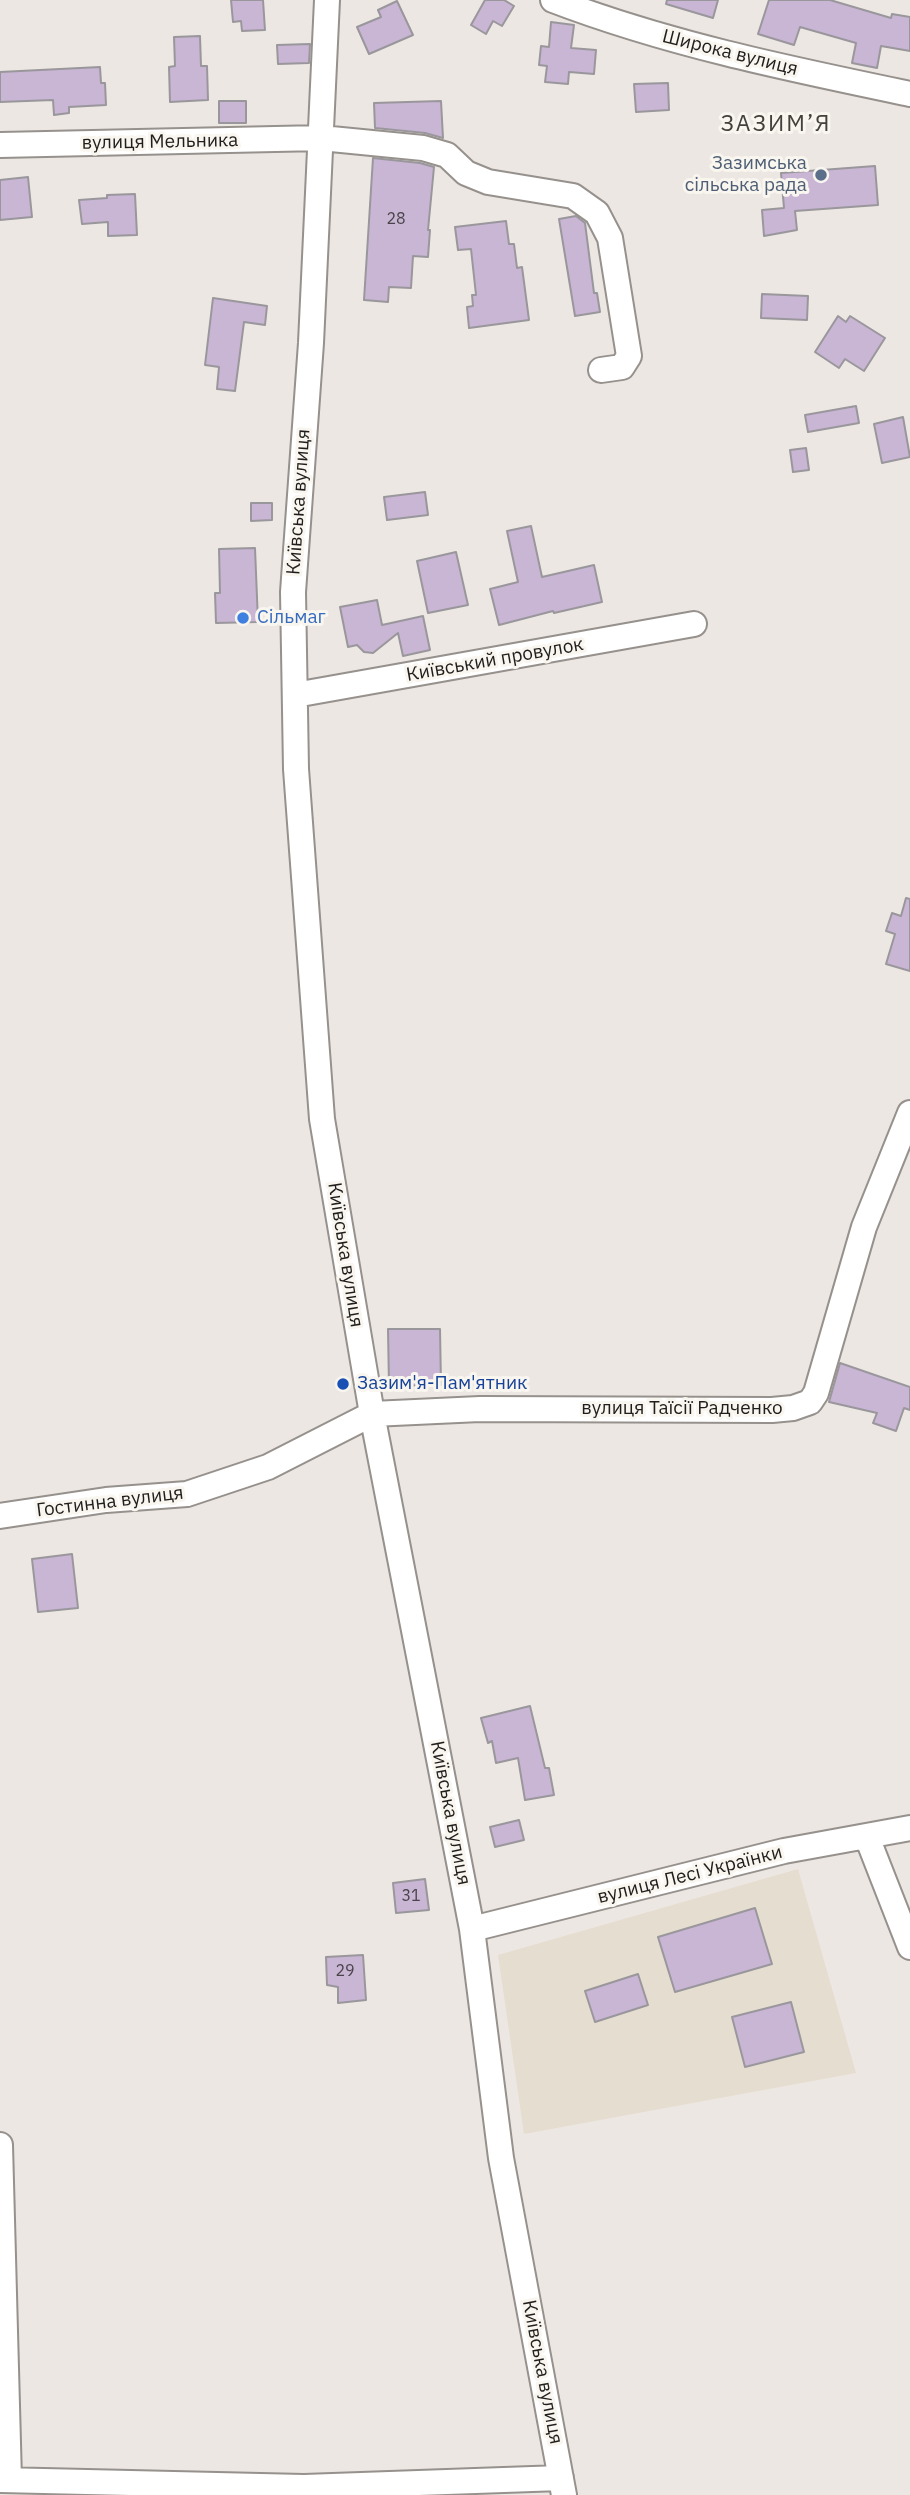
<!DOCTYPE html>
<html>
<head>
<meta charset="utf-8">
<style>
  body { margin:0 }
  canvas { display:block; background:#ece7e2 }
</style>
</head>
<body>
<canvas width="910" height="2495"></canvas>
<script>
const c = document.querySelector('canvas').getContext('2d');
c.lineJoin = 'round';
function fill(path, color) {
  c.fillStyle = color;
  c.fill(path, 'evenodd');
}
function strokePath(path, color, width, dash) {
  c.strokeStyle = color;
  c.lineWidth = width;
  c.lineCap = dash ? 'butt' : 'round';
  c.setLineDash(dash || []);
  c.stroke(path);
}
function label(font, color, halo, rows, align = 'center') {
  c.font = font + ' "IBM Plex Sans",sans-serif';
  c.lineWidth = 6;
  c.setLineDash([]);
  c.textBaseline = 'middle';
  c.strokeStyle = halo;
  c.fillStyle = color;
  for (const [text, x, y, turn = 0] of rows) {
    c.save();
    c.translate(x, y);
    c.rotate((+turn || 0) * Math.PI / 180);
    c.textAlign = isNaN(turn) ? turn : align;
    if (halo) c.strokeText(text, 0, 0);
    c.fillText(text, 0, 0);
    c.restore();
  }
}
const built = new Path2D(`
  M 798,1869 L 856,2073 L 524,2134 L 498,1955 Z`);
const building = new Path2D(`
  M 231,0 L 263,0 L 265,30 L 242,31 L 241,21 L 233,22 Z
  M 485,0 L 504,0 L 514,6 L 502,26 L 493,21 L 486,34 L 471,25 Z
  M 667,0 L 718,0 L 713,18 L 666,4 Z
  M 769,0 L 830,0 L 891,18 L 892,14 L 910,17 L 910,51 L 881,46 L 877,68 L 852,63 L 856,43 L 800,27 L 794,45 L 758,34 Z
  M 397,1 L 413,35 L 369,54 L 357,27 L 381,17 L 378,10 Z
  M 551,22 L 574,25 L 571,48 L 596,50 L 594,74 L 569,72 L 568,84 L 545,82 L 547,66 L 539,65 L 541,46 L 549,47 Z
  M 200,36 L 201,66 L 207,66 L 208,100 L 170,102 L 169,67 L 175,66 L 174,37 Z
  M 310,44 L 309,63 L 278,64 L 277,45 Z
  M 100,67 L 101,83 L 105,83 L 106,105 L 69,107 L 69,113 L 54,115 L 53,100 L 0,102 L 0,72 Z
  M 668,83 L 669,110 L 636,112 L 634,84 Z
  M 219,101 L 246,101 L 246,123 L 219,123 Z
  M 441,101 L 443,138 L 425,133 L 375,128 L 374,103 Z
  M 373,158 L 420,163 L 434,167 L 428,230 L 430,230 L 428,257 L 413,256 L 411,288 L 389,287 L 388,302 L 364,300 Z
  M 875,166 L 878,205 L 795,211 L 797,230 L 764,236 L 762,210 L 784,208 L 781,173 Z
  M 28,177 L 32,217 L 0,220 L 0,180 Z
  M 135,194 L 137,235 L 108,236 L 108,222 L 82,224 L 79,200 L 107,198 L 107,195 Z
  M 576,216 L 585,223 L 594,293 L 597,293 L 600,312 L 575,316 L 559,219 Z
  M 506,221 L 509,244 L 514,244 L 517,268 L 522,267 L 529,320 L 469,328 L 467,307 L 473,306 L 472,295 L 476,295 L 471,249 L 458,250 L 455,227 Z
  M 762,294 L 808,296 L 807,320 L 761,318 Z
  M 213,298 L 267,306 L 265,325 L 244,322 L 235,391 L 217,389 L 219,367 L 205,365 Z
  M 838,316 L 846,322 L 850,316 L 885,338 L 864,371 L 845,359 L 839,368 L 815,352 Z
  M 856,406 L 859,423 L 808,432 L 805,415 Z
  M 903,417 L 910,457 L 882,463 L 874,424 Z
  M 806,448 L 809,470 L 793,472 L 790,450 Z
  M 425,492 L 428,515 L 387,520 L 384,497 Z
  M 251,503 L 272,503 L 272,520 L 251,521 Z
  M 531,526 L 542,577 L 594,565 L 602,602 L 554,613 L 553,611 L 499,625 L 490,589 L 518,582 L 507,531 Z
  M 255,548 L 258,622 L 216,623 L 215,593 L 220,593 L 219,549 Z
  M 456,552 L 468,605 L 428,613 L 417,561 Z
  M 377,600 L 382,625 L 423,616 L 430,650 L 403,656 L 398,633 L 373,653 L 364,652 L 357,645 L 348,647 L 340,607 Z
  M 906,898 L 910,899 L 910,971 L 886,964 L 895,934 L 886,931 L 892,913 L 901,916 Z
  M 388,1329 L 440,1329 L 441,1385 L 389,1386 Z
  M 840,1363 L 910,1387 L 910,1410 L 904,1408 L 896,1431 L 873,1423 L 877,1413 L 829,1402 Z
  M 72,1554 L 78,1608 L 38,1612 L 32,1559 Z
  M 530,1706 L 545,1768 L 549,1768 L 554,1795 L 525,1800 L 518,1758 L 496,1763 L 492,1741 L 488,1743 L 481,1718 Z
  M 519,1820 L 524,1840 L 495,1847 L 490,1827 Z
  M 425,1879 L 429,1910 L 396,1913 L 393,1883 Z
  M 755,1908 L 772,1964 L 675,1992 L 658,1937 Z
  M 363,1955 L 366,2000 L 338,2003 L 338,1987 L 327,1985 L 326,1957 Z
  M 638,1974 L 648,2005 L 595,2022 L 585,1991 Z
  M 791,2002 L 804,2052 L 745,2067 L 732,2017 Z`);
const minor = new Path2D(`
  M 327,0 L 311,343 L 293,592 L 296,769 L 322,1119 L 372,1414 L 472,1929 L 501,2158 L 564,2495
  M 553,0 C 668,44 790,69 910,94
  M 0,145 L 321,138 L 423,148 L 447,155 L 466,173 L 488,182 L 573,196 L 597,213 L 610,238 L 629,356 L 622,367 L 601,370
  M 295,695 L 694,624
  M 0,1516 L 106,1500 L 187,1494 L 268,1467 L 372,1414 L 480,1409 L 772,1410 L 793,1408 L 810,1402 L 816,1393 L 864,1227 L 910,1113
  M 867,1837 L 910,1947
  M 472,1929 L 784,1851 L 910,1828
  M 0,2145 L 9,2480
  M 0,2480 L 304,2487 L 561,2478`);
const markers = [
  [821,175,7,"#5c6f8a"],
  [243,618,7,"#3f7fe0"],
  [343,1384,7,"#1a4fb4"]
];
const numberNames = [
  ["28",396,219],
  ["31",411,1896],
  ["29",345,1971]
];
const streetNames = [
  ["Широка вулиця",730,53,14],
  ["вулиця Мельника",160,142,-1],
  ["Київська вулиця",299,502,-86],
  ["Київський провулок",495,660,-10],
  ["Київська вулиця",345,1255,81],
  ["вулиця Таїсії Радченко",682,1409],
  ["Гостинна вулиця",110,1502,-7],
  ["Київська вулиця",450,1813,79],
  ["вулиця Лесі Українки",690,1875,-14],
  ["Київська вулиця",542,2372,79]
];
const serviceNames = [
  ["Зазимська",807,164],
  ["сільська рада",807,186]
];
const shopNames = [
  ["Сільмаг",257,618]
];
const transitNames = [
  ["Зазим'я-Пам'ятник",357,1384]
];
const quarterNames = [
  ["ЗАЗИМ’Я",776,124]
];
fill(built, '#e6ddd1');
fill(building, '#c9b5d4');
strokePath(building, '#9a979c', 2);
strokePath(minor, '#96918c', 28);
strokePath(minor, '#fff', 24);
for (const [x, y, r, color] of markers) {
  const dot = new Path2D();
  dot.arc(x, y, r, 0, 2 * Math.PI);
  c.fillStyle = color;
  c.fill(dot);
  strokePath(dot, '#f9f5ef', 2.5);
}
label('16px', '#4a444a', null, numberNames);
label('19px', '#1f1e1c', '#f9f5ef', streetNames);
label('19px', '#4e5e75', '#f9f5ef', serviceNames, 'right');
label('19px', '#366cbe', '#f9f5ef', shopNames, 'left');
label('19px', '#164399', '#f9f5ef', transitNames, 'left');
c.letterSpacing = '2px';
label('23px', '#44403c', '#f9f5ef', quarterNames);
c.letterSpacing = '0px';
</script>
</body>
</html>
